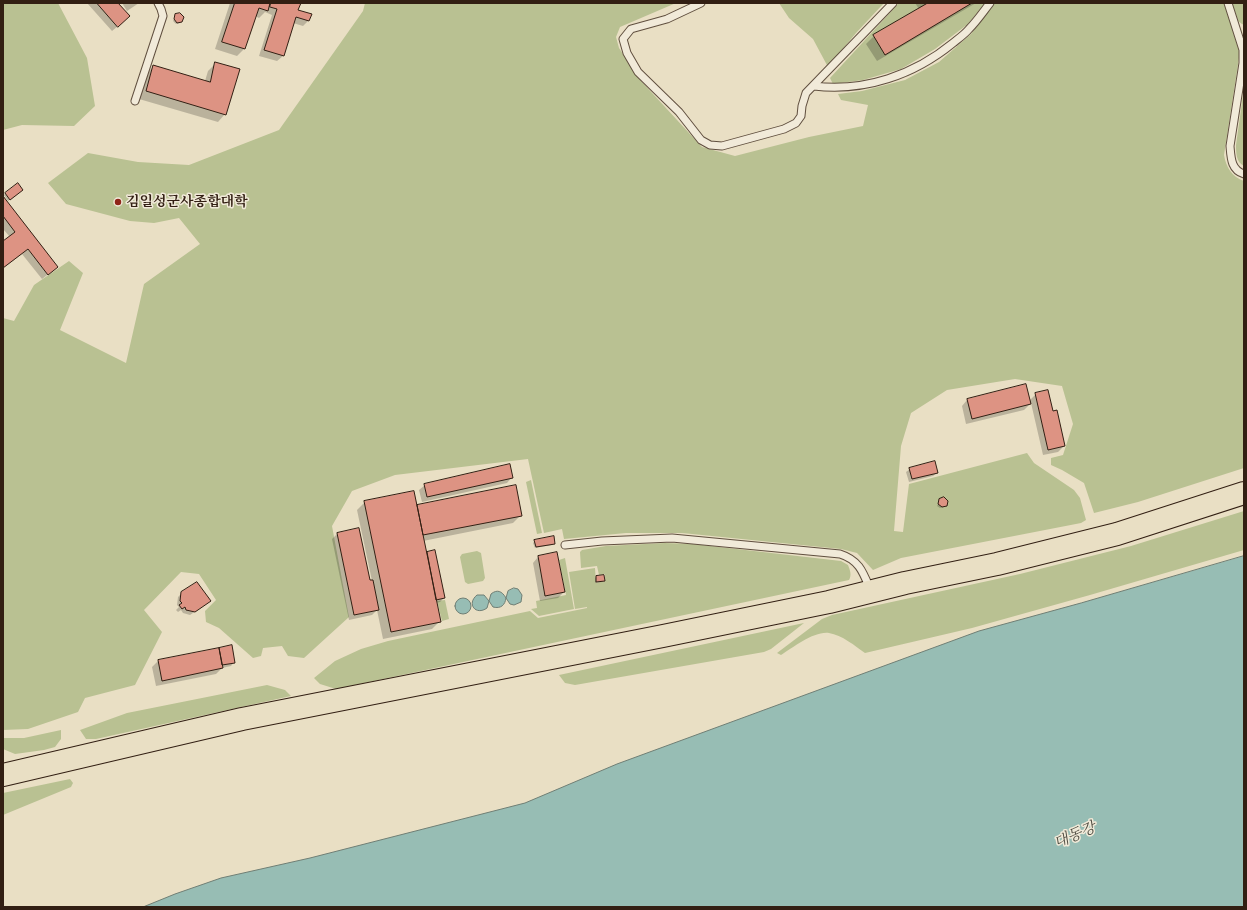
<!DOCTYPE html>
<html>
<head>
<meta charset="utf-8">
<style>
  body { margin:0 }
  #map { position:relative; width:1247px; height:910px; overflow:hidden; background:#e9dfc4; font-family:"Gentium Book Plus",serif }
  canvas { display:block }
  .frame { position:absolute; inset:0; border:4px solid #321f13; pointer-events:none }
</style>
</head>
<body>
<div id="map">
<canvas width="1247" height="910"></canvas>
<div class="frame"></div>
</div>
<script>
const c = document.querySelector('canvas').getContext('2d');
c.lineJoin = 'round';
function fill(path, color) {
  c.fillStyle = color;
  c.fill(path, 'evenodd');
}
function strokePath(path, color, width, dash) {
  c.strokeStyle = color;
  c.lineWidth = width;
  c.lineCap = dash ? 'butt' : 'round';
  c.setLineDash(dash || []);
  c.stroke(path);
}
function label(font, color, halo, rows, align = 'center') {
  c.font = font + ' "Gentium Book Plus","Noto Serif KR",serif';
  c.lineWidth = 3;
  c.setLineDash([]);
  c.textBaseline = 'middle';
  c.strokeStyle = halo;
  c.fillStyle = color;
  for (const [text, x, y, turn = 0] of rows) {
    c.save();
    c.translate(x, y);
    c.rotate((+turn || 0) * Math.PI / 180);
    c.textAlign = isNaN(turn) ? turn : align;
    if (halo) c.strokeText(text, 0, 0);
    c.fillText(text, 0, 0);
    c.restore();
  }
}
const green = new Path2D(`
  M 3,3 L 58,3 L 87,58 L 95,106 L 74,126 L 22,125 L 3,130 Z
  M 365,3 L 676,3 L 620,27 L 616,37 L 619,48 L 641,81 L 702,147 L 735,156 L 809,137 L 863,126 L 868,105 L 841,100 L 838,94 L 862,91 L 905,80 L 939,62 L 971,34 L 995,3 L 1224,3 L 1239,51 L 1239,58 L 1224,155 C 1226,167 1232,177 1244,181 L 1244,468 L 1138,502 L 1094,513 L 1084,483 L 1062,470 L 1051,465 L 1051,458 L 1063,455 L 1073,424 L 1062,386 L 1015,379 L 947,390 L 911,413 L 901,446 L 894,531 L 903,532 L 909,484 L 1027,453 L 1034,463 L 1074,490 L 1080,498 L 1086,520 L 1081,523 L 901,558 L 873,570 L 857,553 L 841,549 L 682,533 L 626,533 L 564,539 L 562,529 L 544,533 L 528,459 L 395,475 L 352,491 L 332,526 L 349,617 L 304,658 L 288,656 L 282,646 L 263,648 L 261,656 L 253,658 L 219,628 L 206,622 L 205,611 L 216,600 L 199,574 L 181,572 L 144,610 L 162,632 L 135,685 L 85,698 L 78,712 L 28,729 L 3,730 L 3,318 L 14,321 L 34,285 L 69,261 L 83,273 L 60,330 L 126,363 L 144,284 L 200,244 L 179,218 L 154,223 L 130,221 L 66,204 L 48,183 L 88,153 L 138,162 L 189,165 L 279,130 L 363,11 Z
  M 779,3 L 884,3 L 856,33 L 828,67 L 813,39 L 789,18 Z
  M 899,3 L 985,3 L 968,24 L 935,49 L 901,69 L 863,80 L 833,84 L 830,78 Z
  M 1232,3 L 1243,3 L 1244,7 L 1244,25 L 1242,24 L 1238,21 Z
  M 1244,88 L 1244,166 C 1236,162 1236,153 1236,145 Z
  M 531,480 L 542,533 L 537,534 L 526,482 Z
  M 1244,511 L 1244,550 L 1090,595 L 972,628 L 865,653 C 855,646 842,635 829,633 C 814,631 794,647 781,655 L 777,653 L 822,619 L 832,615 L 1020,574 L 1131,546 Z
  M 665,543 L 693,544 L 841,561 L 848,565 C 850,570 852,575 849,580 L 336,689 L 320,684 L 314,678 L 335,661 L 361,649 L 388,641 L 530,611 L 538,618 L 587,608 L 587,607 L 575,609 L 569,572 L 595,568 L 596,583 L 605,581 L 605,574 L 599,575 L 597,566 L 581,568 L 580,552 L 582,550 L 606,546 Z
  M 477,551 L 481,553 L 485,578 L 483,581 L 468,584 L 465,582 L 460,557 L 462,554 Z
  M 565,558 L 574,609 L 539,616 L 531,609 L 537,608 L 536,601 L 566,595 L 559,560 Z
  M 445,600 L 449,619 L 442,621 L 437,601 Z
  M 804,623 L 771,649 L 764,652 L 575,685 L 565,683 L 559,675 Z
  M 267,685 L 285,690 L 291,696 L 96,739 L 86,739 L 80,730 L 127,713 Z
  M 61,730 L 61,739 L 55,747 L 44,750 L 15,754 L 3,749 L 3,738 L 24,738 Z
  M 70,779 L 73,783 L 71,787 L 3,815 L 3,793 Z`);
const water = new Path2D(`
  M 1244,556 L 1244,907 L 143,907 L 175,894 L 221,878 L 310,858 L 525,803 L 617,764 L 979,631 L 1081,603 Z
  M 514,588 L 518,589 L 522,595 L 521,602 L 514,605 L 510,604 L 506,598 C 505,605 501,609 493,607 L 489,601 L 487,608 C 476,616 466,604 477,595 L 484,595 L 489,601 L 491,594 C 497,589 502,591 506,598 L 508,591 Z
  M455 606a8 8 0 1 1 16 0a8 8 0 1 1-16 0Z`);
const shadow = new Path2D(`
  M 87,3 L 117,3 L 123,22 L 112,31 Z
  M 122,3 L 139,3 L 127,11 Z
  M 230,3 L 300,3 L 297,11 L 310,15 L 308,21 L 303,26 L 293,23 L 283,56 L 277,61 L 259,56 L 272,15 L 265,12 L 259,18 L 255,16 L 244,49 L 237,56 L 215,49 Z
  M 915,3 L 976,3 L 877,61 L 866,44 L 874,36 L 919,9 Z
  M 176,15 L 182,21 L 180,23 L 176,24 L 173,21 Z
  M 216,63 L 225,114 L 218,122 L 139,99 L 146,74 L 154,66 L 205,81 L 208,71 Z
  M 21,191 L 8,201 L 4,195 L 6,193 Z
  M 3,197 L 51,272 L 42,279 L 22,254 L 3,268 L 3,242 L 10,237 L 3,229 Z
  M 1025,385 L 1029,401 L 1036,394 L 1064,446 L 1058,452 L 1043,455 L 1031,403 L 1024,410 L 966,424 L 962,406 L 967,400 Z
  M 910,469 L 937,473 L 933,476 L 909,482 L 906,472 Z
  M 512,477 L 507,483 L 422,502 L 419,490 L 425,485 Z
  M 515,486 L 521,515 L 513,523 L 423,541 L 426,553 L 434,551 L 444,598 L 440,602 L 436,603 L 440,621 L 432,629 L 383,639 L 377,610 L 372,615 L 349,620 L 332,539 L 338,533 L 369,582 L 372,581 L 357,510 L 365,502 L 416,506 Z
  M 940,500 L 946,505 L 944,507 L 940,508 L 937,506 Z
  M 535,541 L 554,543 L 552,545 L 535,548 L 533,543 Z
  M 556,554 L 564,592 L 558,598 L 540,601 L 533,563 L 538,557 Z
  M 596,577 L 604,580 L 602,582 L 595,583 L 595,578 Z
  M 182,593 L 206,604 L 190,615 L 183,613 L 181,610 L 178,612 L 176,610 L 179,607 L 177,605 L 178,597 Z
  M 231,647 L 234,662 L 231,666 L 222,668 L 216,674 L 156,686 L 152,667 L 158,661 Z`);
const building = new Path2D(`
  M 97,3 L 118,3 L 130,16 L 118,27 Z
  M 235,3 L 270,3 L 268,11 L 259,8 L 245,49 L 222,42 Z
  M 271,3 L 301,3 L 298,10 L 312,14 L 309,21 L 296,17 L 284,56 L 264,50 L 277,9 L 270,7 Z
  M 928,3 L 972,3 L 885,55 L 873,35 Z
  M 180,13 L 184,17 L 182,22 L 177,23 L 174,19 L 175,14 Z
  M 215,62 L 240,69 L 226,115 L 146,91 L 153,65 L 210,82 Z
  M 18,183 L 23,190 L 10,200 L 5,193 Z
  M 3,196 L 58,267 L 48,275 L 28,249 L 3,268 L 3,241 L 15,232 L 3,216 Z
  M 1026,384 L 1031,404 L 972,419 L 967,399 Z
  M 1048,390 L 1053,411 L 1057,410 L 1065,446 L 1048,450 L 1035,393 Z
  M 935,461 L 938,473 L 912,479 L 909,468 Z
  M 510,464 L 513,478 L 427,497 L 424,484 Z
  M 516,485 L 522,516 L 423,535 L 417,505 Z
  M 414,491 L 441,622 L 391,632 L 364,501 Z
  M 944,497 L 948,501 L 947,506 L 942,507 L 938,504 L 939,499 Z
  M 359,528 L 370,580 L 373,580 L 379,610 L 354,615 L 337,533 Z
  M 554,536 L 555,544 L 536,547 L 534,540 Z
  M 435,550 L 445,598 L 436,600 L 427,552 Z
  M 557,552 L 565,592 L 545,596 L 538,556 Z
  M 604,575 L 605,581 L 596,582 L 596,576 Z
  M 197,582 L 211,601 L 195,612 L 186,610 L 185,607 L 182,609 L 179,605 L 182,603 L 180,601 L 181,592 Z
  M 232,645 L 235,663 L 222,665 L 219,648 Z
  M 219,648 L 223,668 L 162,681 L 158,660 Z`);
const lane = new Path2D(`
  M 701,3 L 667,19 L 631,29 L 623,39 L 627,53 L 638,72 L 679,112 L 701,140 L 710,145 L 722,146 L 784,129 L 796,123 L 801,116 L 802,106 L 806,93 L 893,3
  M 1228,3 L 1243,50 L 1243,63 L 1230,146 C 1231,158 1231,170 1244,174
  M 814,86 C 865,92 914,75 953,43 C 958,39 965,34 969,29 C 977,21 983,12 990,3
  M 135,101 L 163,16 L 161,9 L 158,3
  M 565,545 L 602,541 L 672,538 L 840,554 C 859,560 863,572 870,589`);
const highway = new Path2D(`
  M 3,775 L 242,719 L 663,636 L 829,602 L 905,583 L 997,564 L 1117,534 L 1244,493`);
const markers = [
  [118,202,4,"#8f2418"]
];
const poiNames = [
  ["김일성군사종합대학",126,202]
];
const waterNames = [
  ["대동강",1075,836,-23]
];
fill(green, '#b9c192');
fill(water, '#97bdb4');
strokePath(water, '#6f7e74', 1);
fill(shadow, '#0003');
fill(building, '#dd9383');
strokePath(building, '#321f13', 1);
strokePath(lane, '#604f3f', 9);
strokePath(highway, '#321f13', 24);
strokePath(lane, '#f1ead9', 7);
strokePath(highway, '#e9dfc4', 22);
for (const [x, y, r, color] of markers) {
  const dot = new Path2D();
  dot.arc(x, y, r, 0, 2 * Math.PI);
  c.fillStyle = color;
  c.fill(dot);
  strokePath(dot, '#f1ead9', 1.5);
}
label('bold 14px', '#321f13', '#f1ead9', poiNames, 'left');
label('italic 15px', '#504e43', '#f1ead9', waterNames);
</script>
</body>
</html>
